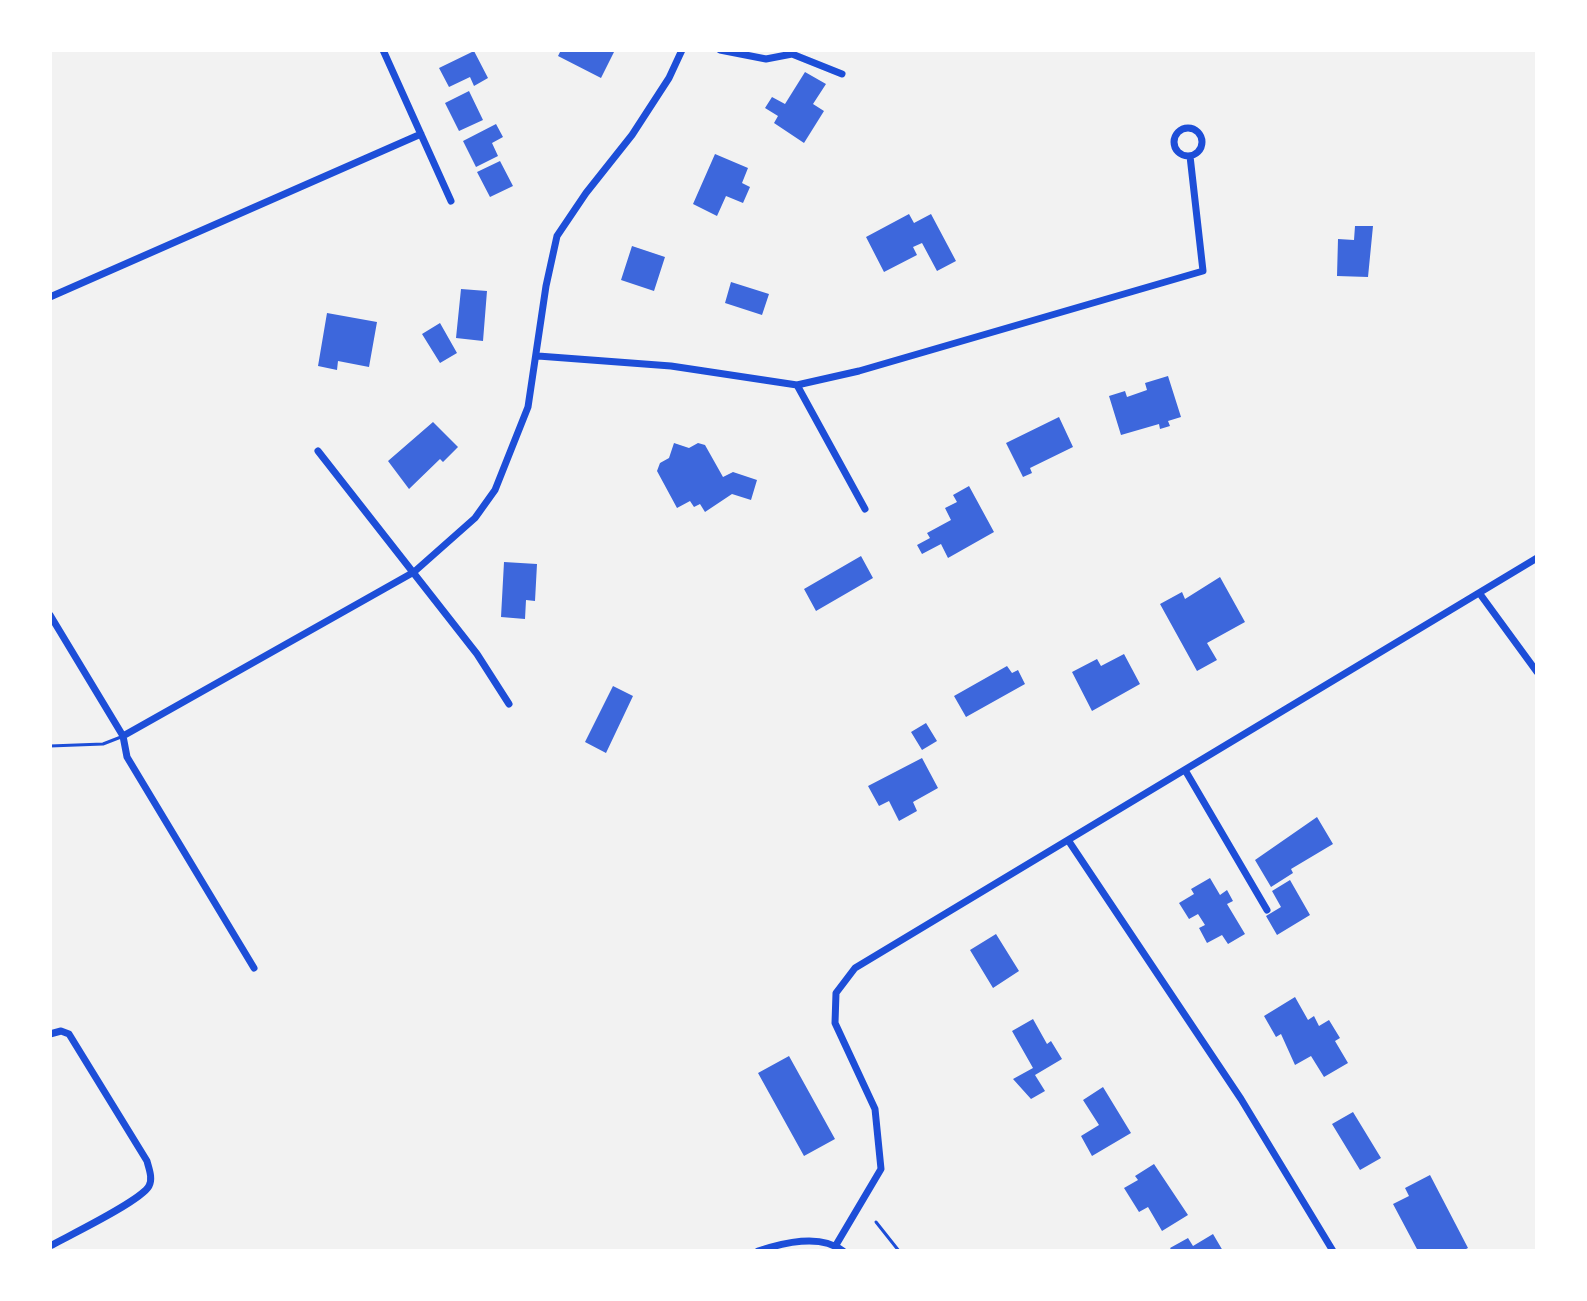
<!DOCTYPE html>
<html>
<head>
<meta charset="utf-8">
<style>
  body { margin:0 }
  #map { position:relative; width:1587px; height:1301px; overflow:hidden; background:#f2f2f2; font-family:"PT Sans Narrow",sans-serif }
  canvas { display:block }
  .frame { position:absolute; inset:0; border:52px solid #fff; pointer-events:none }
</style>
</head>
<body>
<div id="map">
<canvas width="1587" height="1301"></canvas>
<div class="frame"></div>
</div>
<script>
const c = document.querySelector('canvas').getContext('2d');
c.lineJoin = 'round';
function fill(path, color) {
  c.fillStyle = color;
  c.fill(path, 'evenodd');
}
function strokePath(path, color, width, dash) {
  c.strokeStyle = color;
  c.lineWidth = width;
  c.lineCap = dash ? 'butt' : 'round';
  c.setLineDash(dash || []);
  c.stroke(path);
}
const building = new Path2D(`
  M 561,50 L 615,50 L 601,78 L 558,56 Z
  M 474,51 L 488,78 L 474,86 L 470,77 L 449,87 L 439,68 Z
  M 805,72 L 826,84 L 813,104 L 824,111 L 804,143 L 774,123 L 778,116 L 765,108 L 772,97 L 785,104 Z
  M 469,91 L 483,120 L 459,131 L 445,103 Z
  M 496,124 L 503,137 L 492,143 L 498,156 L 476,167 L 463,141 Z
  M 715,154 L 748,168 L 742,183 L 750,187 L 743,203 L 726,196 L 717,216 L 693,204 Z
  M 500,161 L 513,186 L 490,197 L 477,172 Z
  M 909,214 L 914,223 L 931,214 L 956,261 L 937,271 L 922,243 L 913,247 L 917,255 L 884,272 L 866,237 Z
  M 1355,226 L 1373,226 L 1368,277 L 1337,276 L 1338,239 L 1354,240 Z
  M 632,246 L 665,257 L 654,291 L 621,280 Z
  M 731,282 L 769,294 L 762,315 L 725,303 Z
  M 461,289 L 487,291 L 483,341 L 456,338 Z
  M 327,313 L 377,322 L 369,367 L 338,361 L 337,370 L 318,366 Z
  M 440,323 L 457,353 L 440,363 L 422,334 Z
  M 1168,376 L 1181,417 L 1168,421 L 1170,426 L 1160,429 L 1159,424 L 1121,435 L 1109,396 L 1125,391 L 1127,397 L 1147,390 L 1145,383 Z
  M 1059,417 L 1073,447 L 1030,468 L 1032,473 L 1023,477 L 1006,443 Z
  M 433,422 L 458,447 L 443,462 L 440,459 L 409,489 L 388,461 Z
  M 674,443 L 689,448 L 698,443 L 705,445 L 723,477 L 733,472 L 757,480 L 751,500 L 732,494 L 705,512 L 700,504 L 694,507 L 690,501 L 677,508 L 657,471 L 660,463 L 669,458 Z
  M 969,486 L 994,532 L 948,558 L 941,544 L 922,554 L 917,545 L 930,538 L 927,533 L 951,520 L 945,508 L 957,502 L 953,495 Z
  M 861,556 L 873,578 L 816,611 L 804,589 Z
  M 504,562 L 537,564 L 535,601 L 526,600 L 525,619 L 501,617 Z
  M 1220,577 L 1245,622 L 1207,643 L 1217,660 L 1197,671 L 1160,604 L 1182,592 L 1185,599 Z
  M 1124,654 L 1140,684 L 1092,711 L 1072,672 L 1097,659 L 1101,666 Z
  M 1007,666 L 1012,673 L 1018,670 L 1025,684 L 966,717 L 954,696 Z
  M 613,686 L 633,696 L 606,753 L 585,742 Z
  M 926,723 L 937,741 L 922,750 L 911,732 Z
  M 922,758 L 938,788 L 913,802 L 917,811 L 899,821 L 889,801 L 879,806 L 868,786 Z
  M 1317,817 L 1333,844 L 1291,869 L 1293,873 L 1271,887 L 1255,860 Z
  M 1210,878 L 1220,895 L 1227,890 L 1233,901 L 1227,904 L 1245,934 L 1228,944 L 1222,935 L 1207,943 L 1199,928 L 1205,925 L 1198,914 L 1189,919 L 1179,903 L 1194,894 L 1191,889 Z
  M 1290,880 L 1310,915 L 1277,935 L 1266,916 L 1281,907 L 1272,891 Z
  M 996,934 L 1019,971 L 993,988 L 970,950 Z
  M 1295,997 L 1308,1020 L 1314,1016 L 1319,1026 L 1329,1020 L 1340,1038 L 1335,1041 L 1348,1063 L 1324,1077 L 1311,1056 L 1295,1065 L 1281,1034 L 1276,1037 L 1264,1016 Z
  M 1033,1019 L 1047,1044 L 1051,1041 L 1062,1059 L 1035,1075 L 1045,1091 L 1031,1099 L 1013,1079 L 1033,1068 L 1012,1031 Z
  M 789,1056 L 835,1139 L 804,1156 L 758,1073 Z
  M 1103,1087 L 1131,1133 L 1092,1156 L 1081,1136 L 1099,1125 L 1083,1100 Z
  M 1353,1112 L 1381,1158 L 1360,1170 L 1332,1124 Z
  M 1154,1164 L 1188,1215 L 1162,1231 L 1148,1207 L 1139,1212 L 1124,1188 L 1138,1180 L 1135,1176 Z
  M 1430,1175 L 1468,1248 L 1462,1251 L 1418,1251 L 1393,1204 L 1409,1196 L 1405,1188 Z
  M 1213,1234 L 1223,1251 L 1172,1251 L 1170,1248 L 1188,1238 L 1193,1246 Z`);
const service = new Path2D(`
  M 50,746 L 103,744 L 121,737
  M 876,1222 L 899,1251`);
const minor = new Path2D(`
  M 383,50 L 451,201
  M 720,50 L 766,59 L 792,54 L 842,74
  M1174 142a14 14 0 1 1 28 0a14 14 0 1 1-28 0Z
  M 50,297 L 421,134
  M 538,356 L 671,366 L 797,385 L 865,509
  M 797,385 L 859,371 L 1203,271 L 1190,156
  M 318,451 L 477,654 L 509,704
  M 1480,594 L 1537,672
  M 50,615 L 123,736 L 127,757 L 254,968
  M 123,736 L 414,572 L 475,518 L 495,490 L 528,407 L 546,286 L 557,236 L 586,193 L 632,135 L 669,78 L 682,50
  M 1185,770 L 1267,910
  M 1068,840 L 1241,1099 L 1333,1251
  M 50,1034 L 61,1031 L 69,1034 L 147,1161 C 149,1169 153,1178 149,1186 C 141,1201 68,1236 50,1246
  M 836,1245 L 881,1169 L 875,1109 L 835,1023 L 836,993 L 855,968 L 1537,558
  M 758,1251 C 783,1243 820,1233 843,1251`);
fill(building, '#3d67dc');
strokePath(service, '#1d4ed8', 3);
strokePath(minor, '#1d4ed8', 7);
</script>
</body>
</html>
